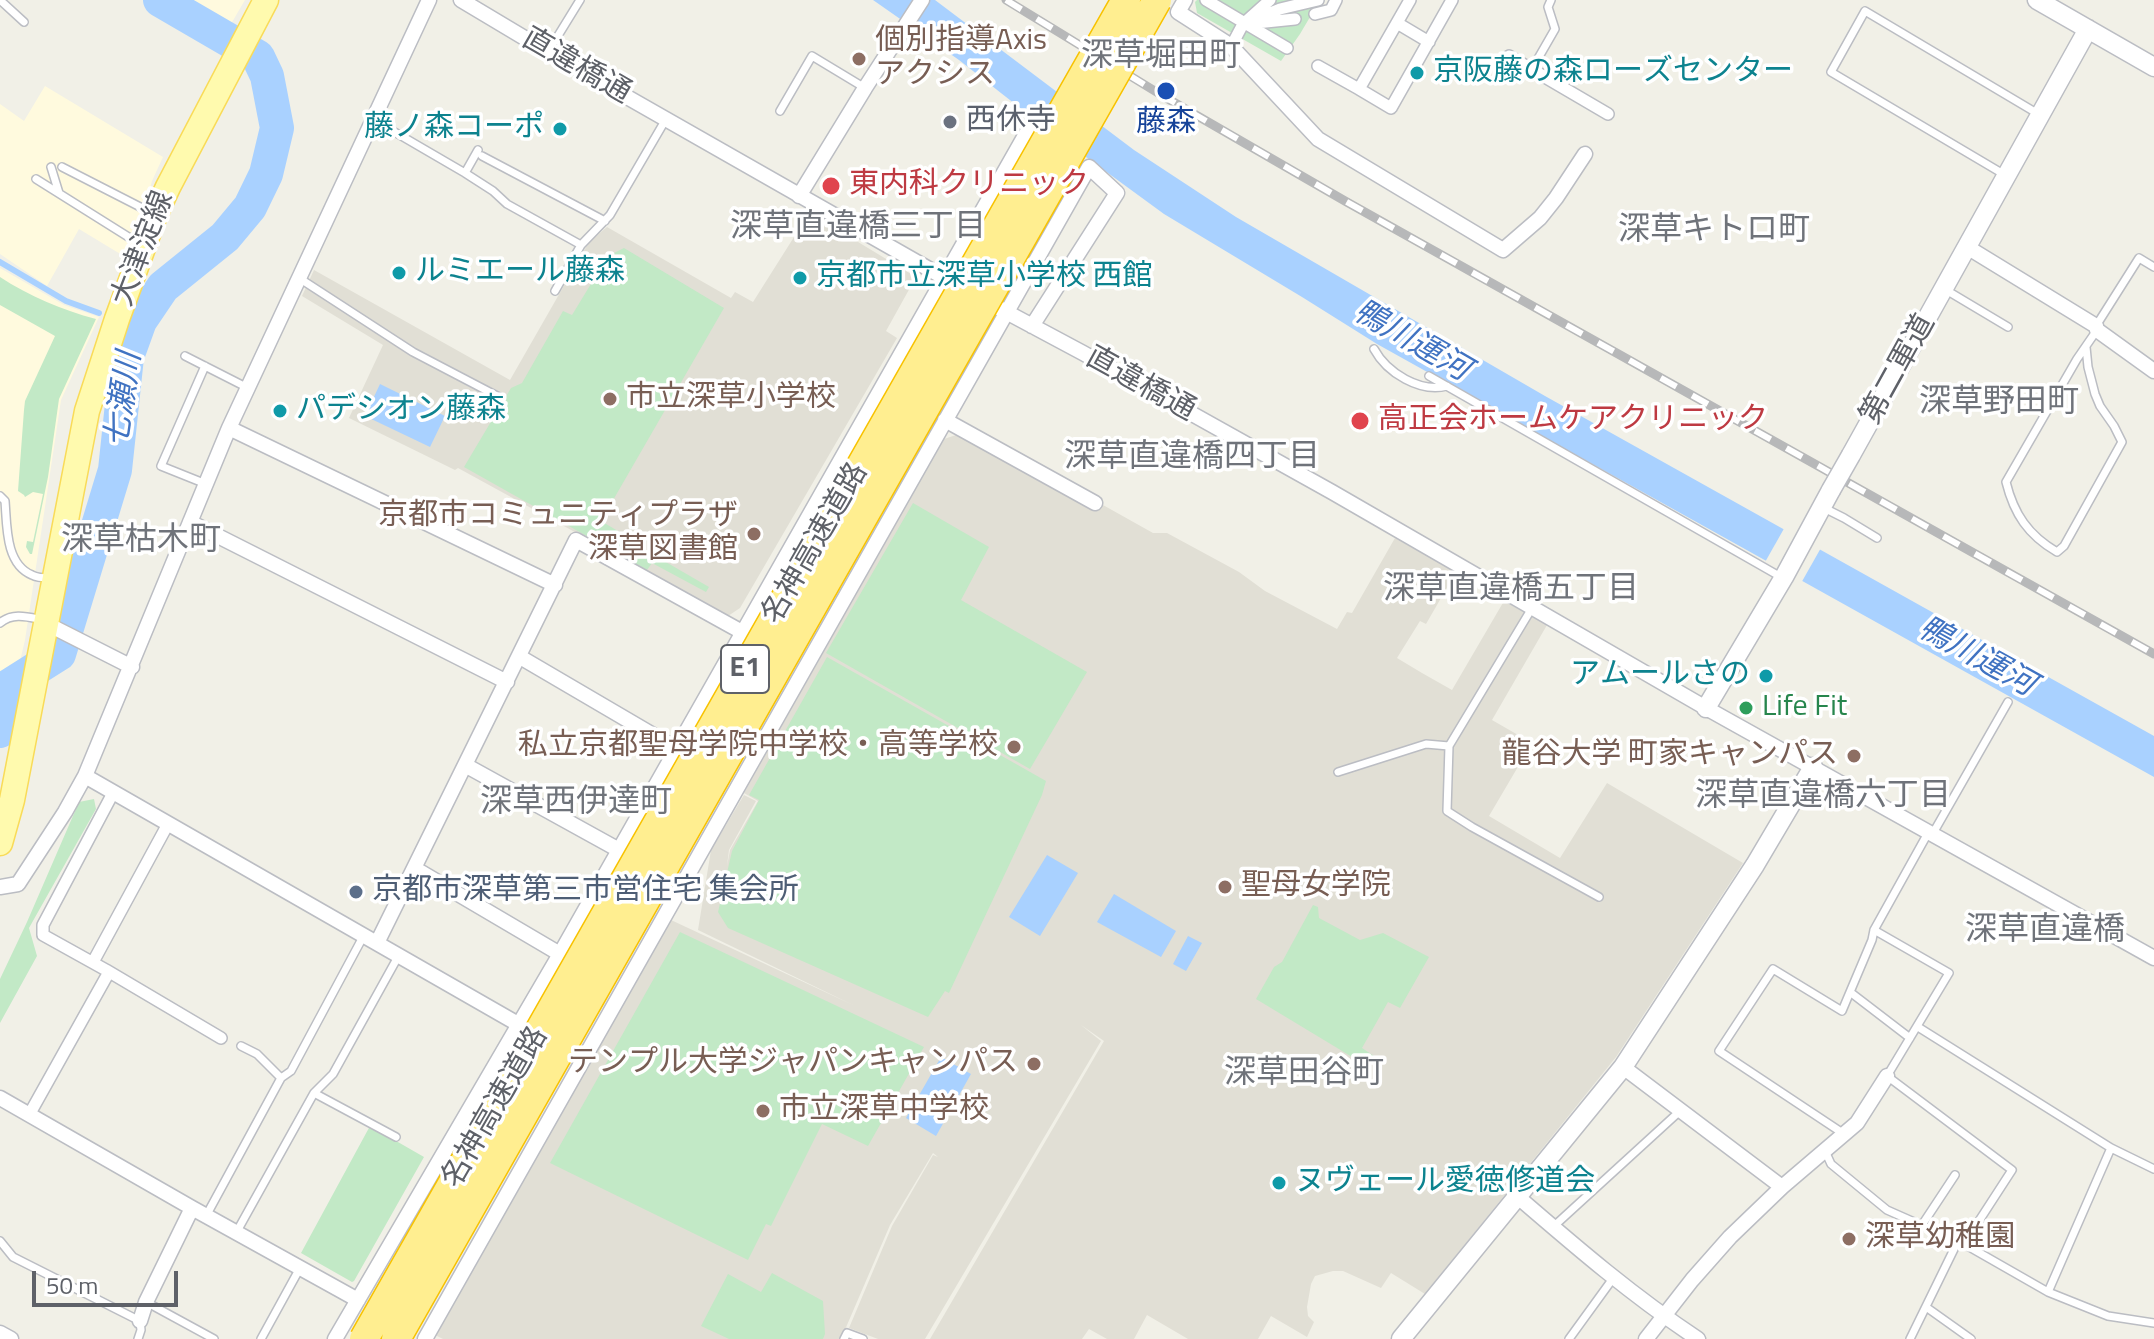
<!DOCTYPE html>
<html>
<head>
<meta charset="utf-8">
<style>
  body { margin:0 }
  #map { position:relative; width:2154px; height:1339px; overflow:hidden; background:#f1f0e7; font-family:"Titillium Web",sans-serif }
  canvas { display:block }
  .scale { position:absolute; left:32px; top:1271px; width:146px; height:36px; box-sizing:border-box; border:4px solid #5e6168; border-top:0; padding-left:10px; font-size:24px; line-height:28px; white-space:nowrap; color:#5e6168; -webkit-text-stroke:6px #fff; paint-order:stroke }
</style>
</head>
<body>
<div id="map">
<canvas width="2154" height="1339"></canvas>
<div class="scale">50 m</div>
</div>
<script>
const c = document.querySelector('canvas').getContext('2d');
c.lineJoin = 'round';
function fill(path, color) {
  c.fillStyle = color;
  c.fill(path, 'evenodd');
}
function strokePath(path, color, width, dash) {
  c.strokeStyle = color;
  c.lineWidth = width;
  c.lineCap = dash ? 'butt' : 'round';
  c.setLineDash(dash || []);
  c.stroke(path);
}
function label(font, color, halo, rows, align = 'center') {
  c.font = font + ' "Titillium Web","Noto Sans JP",sans-serif';
  c.lineWidth = 7;
  c.setLineDash([]);
  c.textBaseline = 'middle';
  c.strokeStyle = halo;
  c.fillStyle = color;
  for (const [text, x, y, turn = 0] of rows) {
    c.save();
    c.translate(x, y);
    c.rotate((+turn || 0) * Math.PI / 180);
    c.textAlign = isNaN(turn) ? turn : align;
    if (halo) c.strokeText(text, 0, 0);
    c.fillText(text, 0, 0);
    c.restore();
  }
}
const commercial = new Path2D(`
  M 178,0 L 245,0 L 228,29 Z
  M 45,86 L 163,157 L 152,181 L 145,207 L 122,255 L 79,229 L 47,286 L 0,254 L 0,104 L 24,121 Z
  M 0,268 L 64,305 L 99,317 L 61,400 L 25,640 L 17,674 L 5,684 L 0,695 Z`);
const education = new Path2D(`
  M 806,218 L 817,224 L 820,219 L 916,277 L 886,331 L 897,338 L 740,608 L 728,616 L 458,468 L 455,470 L 349,418 L 383,345 L 302,296 L 314,270 L 510,380 L 589,242 L 607,227 L 731,298 L 735,292 L 753,302 Z
  M 962,433 L 1097,511 L 1103,505 L 1153,533 L 1167,533 L 1239,572 L 1265,591 L 1337,629 L 1347,612 L 1352,613 L 1395,538 L 1456,572 L 1426,624 L 1420,621 L 1397,658 L 1422,673 L 1452,690 L 1504,601 L 1547,625 L 1492,720 L 1532,743 L 1489,816 L 1560,858 L 1607,783 L 1743,863 L 1616,1057 L 1425,1294 L 1391,1273 L 1381,1288 L 1343,1271 L 1333,1271 L 1315,1276 L 1311,1284 L 1307,1307 L 1308,1316 L 1314,1322 L 1307,1337 L 1271,1316 L 1258,1339 L 1188,1339 L 1147,1315 L 1134,1339 L 1107,1339 L 1089,1329 L 1082,1339 L 930,1339 L 1104,1041 L 1081,1025 L 1101,1041 L 925,1339 L 878,1339 L 849,1328 L 892,1226 L 933,1155 L 938,1157 L 933,1153 L 890,1225 L 841,1339 L 443,1339 L 435,1335 L 671,920 L 853,1005 L 698,930 L 711,850 L 744,795 L 756,801 L 729,850 L 727,866 L 730,850 L 758,801 L 744,793 L 944,439 Z`);
const green = new Path2D(`
  M 1197,0 L 1320,0 L 1300,34 L 1281,61 L 1197,13 L 1195,2 Z
  M 624,248 L 724,308 L 601,521 L 628,537 L 625,546 L 648,558 L 652,554 L 709,587 L 706,592 L 652,563 L 647,570 L 464,467 L 511,388 L 522,383 L 563,311 L 572,315 L 608,256 Z
  M 0,277 C 29,296 62,310 96,319 L 59,399 L 48,477 L 32,554 L 30,554 L 26,547 L 27,541 L 33,542 L 43,494 L 33,492 L 25,497 L 24,495 L 18,491 L 24,410 L 25,401 L 55,336 L 0,305 Z
  M 913,503 L 989,547 L 961,600 L 1087,672 L 1030,769 L 826,653 Z
  M 827,657 L 1046,781 L 1042,795 L 949,993 L 945,991 L 928,1017 L 728,928 L 718,912 L 732,851 L 759,800 L 749,795 Z
  M 94,799 L 96,809 L 29,928 L 37,956 L 0,1023 L 0,979 L 27,922 L 79,802 Z
  M 1313,905 L 1318,907 L 1319,918 L 1360,940 L 1383,933 L 1429,957 L 1400,1008 L 1388,1002 L 1362,1048 L 1374,1056 L 1367,1066 L 1256,999 L 1274,967 L 1282,962 Z
  M 680,932 L 924,1047 L 868,1146 L 822,1124 L 771,1226 L 766,1224 L 748,1260 L 550,1163 Z
  M 370,1126 L 424,1157 L 354,1281 L 352,1282 L 301,1253 Z
  M 772,1273 L 823,1301 L 825,1334 L 823,1339 L 729,1339 L 701,1326 L 728,1274 L 761,1292 Z`);
const water = new Path2D(`
  M 873,0 L 935,0 L 1134,150 L 1236,217 L 1545,396 L 2154,736 L 2154,777 L 1377,344 L 1302,297 L 1164,214 L 1034,119 L 959,60 Z
  M 380,384 L 445,416 L 430,447 L 365,416 Z
  M 1047,855 L 1078,873 L 1040,936 L 1009,917 Z
  M 1114,894 L 1176,931 L 1161,957 L 1097,922 Z
  M 1188,936 L 1202,943 L 1186,971 L 1173,964 Z
  M 941,1057 L 971,1074 L 936,1136 L 906,1118 Z`);
const pier = new Path2D(`
  M 1786,525 L 1822,546 L 1800,585 L 1764,564 Z`);
const stream = new Path2D(`
  M 0,262 L 66,301 L 99,313`);
const river = new Path2D(`
  M 0,731 L 10,685 L 59,654 L 115,470 L 127,357 L 140,321 L 163,287 L 225,237 L 250,207 L 266,174 L 277,128 L 267,76 L 258,57 L 160,0`);
const service = new Path2D(`
  M 0,0 L 24,22
  M 548,52 L 580,0
  M 1532,69 L 1555,29 L 1548,7 L 1551,0
  M 780,111 L 812,56 L 865,88
  M 374,120 L 465,173 L 493,191 L 507,204 L 581,245
  M 482,156 L 605,221
  M 51,167 L 59,193
  M 62,167 L 150,212
  M 465,173 L 478,150
  M 2005,175 L 1831,72 L 1865,11 L 2040,115
  M 36,179 L 138,243
  M 299,278 L 413,352 L 501,398
  M 1946,290 L 2008,327
  M 555,291 L 581,245 L 610,215 L 666,119
  M 2096,326 L 2139,258 L 2154,267
  M 2086,347 L 2088,367 L 2095,394 L 2100,406 L 2114,426 L 2122,442 L 2064,546 L 2057,552 C 2028,535 2014,514 2006,482 L 2077,359 L 2097,330
  M 1374,349 C 1387,373 1420,393 1447,386
  M 185,356 L 248,388
  M 205,366 L 161,466 L 206,484
  M 1429,376 L 1781,577
  M 0,496 L 5,501 C 7,525 5,564 32,575 C 37,578 45,578 51,578
  M 1824,508 L 1844,518 L 1877,538
  M 1532,608 L 1449,746 L 1447,811 L 1472,827 L 1599,897
  M 0,623 C 13,612 28,617 44,620
  M 1338,772 L 1426,744 L 1449,746
  M 1928,833 L 1874,930 L 1949,973 L 1887,1076 L 2012,1170 L 1964,1244
  M 1932,835 L 2008,702
  M 1874,930 L 1872,940 L 1850,992 L 1910,1038
  M 1918,1027 L 2111,1148 L 2154,1169
  M 241,1046 L 257,1054 L 281,1078
  M 1844,1134 L 1719,1051 L 1773,969 L 1842,1011 L 1850,992
  M 396,1137 L 314,1093 L 333,1074 L 399,955
  M 1825,1151 L 1831,1164 L 1887,1210 L 1964,1244 L 2048,1292 L 2108,1316 L 2154,1323
  M 206,1216 L 281,1078 L 291,1071 L 364,935
  M 1922,1225 L 1955,1175
  M 1553,1227 L 1680,1111
  M 236,1233 L 314,1093
  M 0,1241 L 13,1257 L 140,1321 L 141,1330 L 138,1339
  M 2048,1292 L 2111,1148
  M 146,1302 L 214,1339
  M 1926,1307 L 1971,1339
  M 261,1339 L 300,1268
  M 844,1339 L 847,1333 L 863,1339
  M 1569,1339 L 1614,1277
  M 1910,1339 L 1958,1241`);
const pedestrian = new Path2D(`
  M 1206,0 L 1287,48
  M 1315,14 L 1331,10 L 1336,0
  M 1256,23 L 1295,19
  M 1397,23 L 1429,42
  M 1243,24 L 1280,9 L 1318,0
  M 1234,41 L 1243,24 L 1270,0
  M 1509,56 L 1608,114
  M 1318,66 L 1359,89 L 1410,0
  M 1359,89 L 1391,108 L 1452,0
  M 113,793 L 43,925 L 43,935 L 106,970 L 221,1038
  M 93,962 L 168,824
  M 29,1115 L 109,972`);
const minor = new Path2D(`
  M 461,0 L 548,52 L 964,289
  M 1185,0 L 1178,12 L 1231,46 L 1318,139 L 1503,250 L 1540,218 L 1556,198 L 1585,154
  M 799,196 L 865,88 L 922,0
  M 1967,247 L 2096,326 L 2097,330 L 2154,371
  M 982,299 L 1083,353 L 1332,492 L 1706,708 L 2154,958
  M 945,420 L 1095,503
  M 229,428 L 555,585
  M 190,522 L 507,682
  M 45,625 L 57,629 L 132,667
  M 520,657 L 677,749
  M 465,765 L 619,850
  M 85,776 L 518,1024
  M 414,868 L 560,954
  M 0,887 L 18,884 L 65,812 L 85,776 L 229,428 L 429,0
  M 377,943 L 576,540 L 742,632
  M 1623,1067 L 1782,1187
  M 0,1098 L 192,1208 L 358,1300
  M 1518,1197 C 1576,1247 1634,1297 1698,1339
  M 140,1321 L 146,1302 L 192,1208
  M 0,1333 L 11,1339
  M 335,1339 L 560,954 L 1031,125
  M 425,1339 L 1089,167 L 1117,193 L 1032,326
  M 1646,1339 L 1692,1280 L 1730,1237 L 1782,1187 L 1857,1123 L 1887,1076`);
const tertiary = new Path2D(`
  M 2037,0 L 2154,67
  M 1851,455 L 2088,29
  M 1706,708 L 1784,577 L 1831,490
  M 1401,1339 L 1623,1067 L 1755,865 L 1813,767`);
const primary = new Path2D(`
  M 0,843 L 12,800 L 87,411 L 117,319 L 155,215 L 168,187 L 266,0`);
const rail = new Path2D(`
  M 1006,0 L 1163,96 L 1345,201 L 2154,654`);
const tertiaryBridge = new Path2D(`
  M 1831,490 L 1851,455`);
const motorwayBridge = new Path2D(`
  M 364,1339 L 1126,0
  M 396,1339 L 1157,0`);
const markers = [
  [859,59,8,"#8d6e63"],
  [1417,73,8,"#0f9aa8"],
  [1166,91,10,"#1a4fb4"],
  [950,122,8,"#6b7280"],
  [560,129,8,"#0f9aa8"],
  [831,186,10,"#e0444e"],
  [399,273,8,"#0f9aa8"],
  [800,278,8,"#0f9aa8"],
  [610,399,8,"#8d6e63"],
  [280,411,8,"#0f9aa8"],
  [1360,421,10,"#e0444e"],
  [754,534,8,"#8d6e63"],
  [1766,676,8,"#0f9aa8"],
  [1746,708,8,"#2e9e5b"],
  [1014,747,8,"#8d6e63"],
  [1854,756,8,"#8d6e63"],
  [1225,887,8,"#8d6e63"],
  [356,892,8,"#5c6f8a"],
  [1034,1064,8,"#8d6e63"],
  [763,1111,8,"#8d6e63"],
  [1279,1183,8,"#0f9aa8"],
  [1849,1239,8,"#8d6e63"]
];
const shields = [
  [745,669,48]
];
const shieldNames = [
  ["E1",745,669]
];
const educationNames = [
  ["個別指導Axis",875,42],
  ["アクシス",875,76],
  ["市立深草小学校",626,399],
  ["京都市コミュニティプラザ",738,517,"right"],
  ["深草図書館",738,551,"right"],
  ["私立京都聖母学院中学校・高等学校",998,747,"right"],
  ["龍谷大学 町家キャンパス",1838,756,"right"],
  ["聖母女学院",1241,887],
  ["テンプル大学ジャパンキャンパス",1018,1064,"right"],
  ["市立深草中学校",779,1111],
  ["深草幼稚園",1865,1239]
];
const streetNames = [
  ["直違橋通",576,67,30],
  ["大津淀線",144,249,-69],
  ["第二軍道",1899,370,-61],
  ["直違橋通",1140,385,29],
  ["名神高速道路",816,544,-60],
  ["名神高速道路",496,1108,-60]
];
const cultureNames = [
  ["京阪藤の森ローズセンター",1433,73],
  ["藤ノ森コーポ",544,129,"right"],
  ["ルミエール藤森",415,273],
  ["京都市立深草小学校 西館",816,278],
  ["パデシオン藤森",296,411],
  ["アムールさの",1750,676,"right"],
  ["ヌヴェール愛徳修道会",1295,1183]
];
const worshipNames = [
  ["西休寺",966,122]
];
const transitNames = [
  ["藤森",1166,124]
];
const healthNames = [
  ["東内科クリニック",849,186],
  ["高正会ホームケアクリニック",1378,421]
];
const leisureNames = [
  ["Life Fit",1762,708]
];
const serviceNames = [
  ["京都市深草第三市営住宅 集会所",372,892]
];
const neighbourhoodNames = [
  ["深草堀田町",1161,57],
  ["深草直違橋三丁目",858,228],
  ["深草キトロ町",1714,231],
  ["深草野田町",1999,403],
  ["深草直違橋四丁目",1192,458],
  ["深草枯木町",141,541],
  ["深草直違橋五丁目",1511,590],
  ["深草直違橋六丁目",1823,797],
  ["深草西伊達町",576,803],
  ["深草直違橋",2045,931],
  ["深草田谷町",1304,1074]
];
const waterNames = [
  ["鴨川運河",1411,342,30],
  ["七瀬川",125,400,-82],
  ["鴨川運河",1976,658,29]
];
fill(commercial, '#fffade');
fill(education, '#e1dfd5');
fill(green, '#c2e9c6');
fill(water, '#a9d1ff');
fill(pier, '#f1f0e7');
strokePath(stream, '#a9d1ff', 6);
strokePath(river, '#a9d1ff', 34);
strokePath(service, '#bbbdc3', 10);
strokePath(pedestrian, '#bbbdc3', 14);
strokePath(minor, '#bbbdc3', 17);
strokePath(tertiary, '#bbbdc3', 21);
strokePath(primary, '#f9db58', 27);
strokePath(service, '#fff', 7);
strokePath(pedestrian, '#fff', 11);
strokePath(minor, '#fff', 14);
strokePath(tertiary, '#fff', 18);
strokePath(primary, '#fffaae', 24);
strokePath(rail, '#b7b8b9', 9);
strokePath(rail, '#fff', 6, [18]);
strokePath(tertiaryBridge, '#bbbdc3', 21, []);
strokePath(motorwayBridge, '#f8c200', 31, []);
strokePath(tertiaryBridge, '#fff', 18);
strokePath(motorwayBridge, '#ffee90', 28);
for (const [x, y, r, color] of markers) {
  const dot = new Path2D();
  dot.arc(x, y, r, 0, 2 * Math.PI);
  c.fillStyle = color;
  c.fill(dot);
  strokePath(dot, '#fff', 3);
}
for (const [x, y, w] of shields) {
  const box = new Path2D();
  box.roundRect(x - w / 2, y - 24, w, 48, 6);
  c.fillStyle = '#fff';
  c.fill(box);
  strokePath(box, '#5e6168', 2);
}
label('bold 28px', '#5e6168', null, shieldNames);
label('30px', '#785e54', '#fff', educationNames, 'left');
label('30px', '#5e6168', '#fff', streetNames);
label('30px', '#0d838f', '#fff', cultureNames, 'left');
label('30px', '#5b616d', '#fff', worshipNames, 'left');
label('30px', '#164399', '#fff', transitNames);
label('30px', '#be3a42', '#fff', healthNames, 'left');
label('30px', '#27864d', '#fff', leisureNames, 'left');
label('30px', '#4e5e75', '#fff', serviceNames, 'left');
label('32px', '#6f737a', '#fff', neighbourhoodNames);
label('italic 32px', '#4073c2', '#fff', waterNames);
</script>
</body>
</html>
